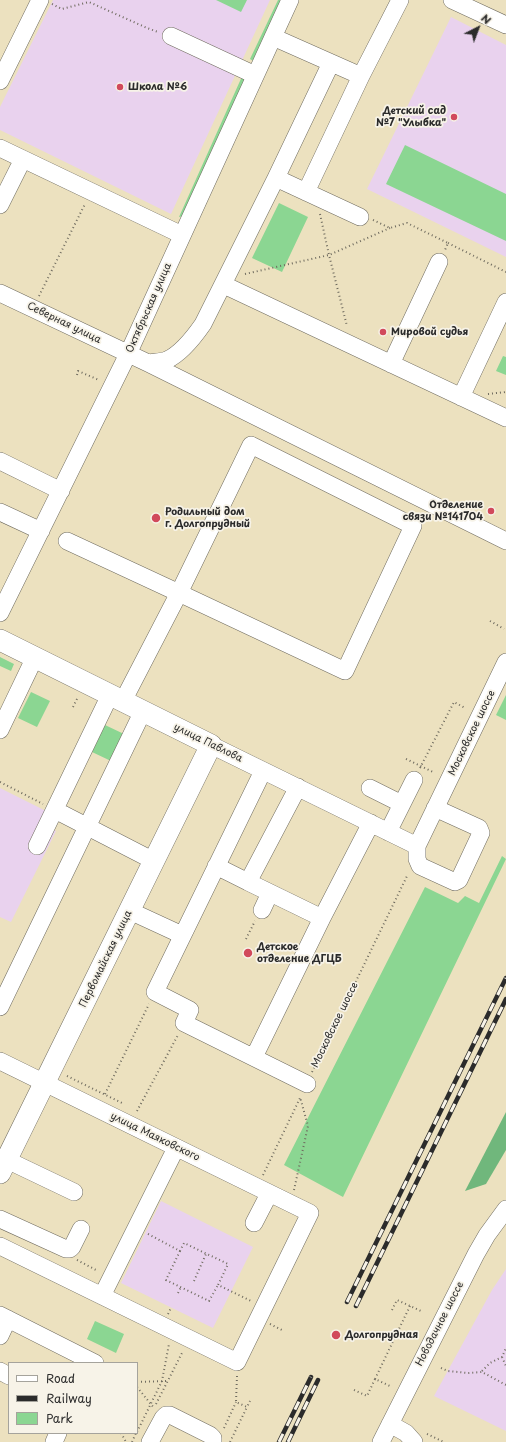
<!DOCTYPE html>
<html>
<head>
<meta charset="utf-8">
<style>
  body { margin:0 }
  #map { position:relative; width:506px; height:1442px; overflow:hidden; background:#ece1bf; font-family:"Playpen Sans",sans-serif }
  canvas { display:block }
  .legend { position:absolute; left:8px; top:1362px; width:130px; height:72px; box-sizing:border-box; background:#f7f3e8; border:1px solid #a5a39c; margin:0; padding:5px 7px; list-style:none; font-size:12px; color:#2b2b2b }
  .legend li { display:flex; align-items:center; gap:8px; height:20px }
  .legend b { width:20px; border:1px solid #a5a39c }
  .north { position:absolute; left:458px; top:8px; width:40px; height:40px; -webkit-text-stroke:3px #f7f3e8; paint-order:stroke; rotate:42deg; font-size:11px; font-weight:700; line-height:16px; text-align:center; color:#2b2b2b }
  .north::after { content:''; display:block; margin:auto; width:14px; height:18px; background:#2b2b2b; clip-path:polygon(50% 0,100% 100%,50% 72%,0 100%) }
</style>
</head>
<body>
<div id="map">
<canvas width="506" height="1442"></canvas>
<ul class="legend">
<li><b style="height:5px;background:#fff"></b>Road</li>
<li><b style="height:5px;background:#2b2b2b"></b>Railway</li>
<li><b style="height:11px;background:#8bd692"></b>Park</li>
</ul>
<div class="north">N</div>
</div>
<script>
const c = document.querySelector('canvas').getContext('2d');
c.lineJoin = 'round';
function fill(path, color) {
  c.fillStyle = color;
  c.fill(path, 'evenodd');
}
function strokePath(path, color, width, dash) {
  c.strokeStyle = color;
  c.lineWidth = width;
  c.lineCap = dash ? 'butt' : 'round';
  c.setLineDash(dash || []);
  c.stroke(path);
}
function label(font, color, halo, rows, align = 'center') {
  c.font = font + ' "Playpen Sans",sans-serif';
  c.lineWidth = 3.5;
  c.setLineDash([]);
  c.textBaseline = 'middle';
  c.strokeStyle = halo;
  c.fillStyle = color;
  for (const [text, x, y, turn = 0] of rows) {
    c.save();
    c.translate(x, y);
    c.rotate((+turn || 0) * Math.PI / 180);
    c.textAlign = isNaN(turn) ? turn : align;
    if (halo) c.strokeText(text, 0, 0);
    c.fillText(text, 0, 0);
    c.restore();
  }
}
const built = new Path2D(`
  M 53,0 L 270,0 L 171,214 L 0,130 L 0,107 Z
  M 451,17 L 506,45 L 506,257 L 367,189 Z
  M 0,788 L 50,813 L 44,825 L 56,831 L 11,922 L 0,917 Z
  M 161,1201 L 253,1247 L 213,1328 L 121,1283 Z
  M 506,1269 L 506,1431 L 434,1396 L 492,1290 Z`);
const green = new Path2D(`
  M 216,0 L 247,0 L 241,12 Z
  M 278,0 L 282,0 L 255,62 L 250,59 Z
  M 244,72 L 248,78 L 185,216 L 179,217 Z
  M 405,145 L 506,194 L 506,241 L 386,184 Z
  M 279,203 L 308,217 L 282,272 L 252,258 Z
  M 503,356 L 506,357 L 506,375 L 496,371 Z
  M 0,657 L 14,664 L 11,671 L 0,666 Z
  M 31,692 L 50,701 L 37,727 L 18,718 Z
  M 506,695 L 506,720 L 496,715 Z
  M 105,725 L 124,734 L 111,761 L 92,752 Z
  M 502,856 L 506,859 L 343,1197 L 284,1165 L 425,887 L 458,903 L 465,896 L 479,903 Z
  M 95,1321 L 124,1334 L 116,1353 L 87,1339 Z`);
const forest = new Path2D(`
  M 506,1112 L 506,1150 L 486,1184 L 465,1191 Z`);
const path = new Path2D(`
  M 52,4 L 62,9 L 89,2 L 147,28 L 158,32
  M 320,214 L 329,255 L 347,326
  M 373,220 L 390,228 L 407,223 L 448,243 L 445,250
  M 448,243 L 506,272
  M 245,274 L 329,255 L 390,228
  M 39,296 L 85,204
  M 77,375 L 78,371 L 99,380
  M 488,394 L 506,392
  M 490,621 L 504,629
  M 73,707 L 78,697
  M 406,759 L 433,772
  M 420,768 L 454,702 L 465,708
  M 0,782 L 43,804
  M 246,939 L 255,921
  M 312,1072 L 408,874
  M 67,1076 L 122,1103
  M 105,1094 L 149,1004
  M 137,1111 L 178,1035
  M 263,1175 L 301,1096
  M 294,1190 L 308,1126 L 300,1097
  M 148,1234 L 180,1251 L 184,1243 L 228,1264 L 218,1285 L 251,1301
  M 180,1251 L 166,1280 L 209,1301 L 218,1285
  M 77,1260 L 98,1271
  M 194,1281 L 206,1254
  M 178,1293 L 181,1287
  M 392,1310 L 397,1300 L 421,1311
  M 168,1314 L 171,1308
  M 270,1324 L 284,1331
  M 502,1357 L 506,1366
  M 441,1368 L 448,1371 L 468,1373 L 482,1372 L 506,1385
  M 482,1371 L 490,1363 L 502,1357 L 506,1348
  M 237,1376 L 236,1402 L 247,1407 L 250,1401
  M 375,1379 L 410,1306
  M 137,1382 L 167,1381
  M 137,1387 L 154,1408
  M 354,1390 L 367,1396 L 375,1379 L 390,1386
  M 156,1404 L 183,1351
  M 224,1428 L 236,1402
  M 137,1432 L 162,1381 L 169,1344
  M 121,1433 L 126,1442
  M 427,1434 L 444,1442
  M 132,1442 L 136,1433
  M 230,1442 L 247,1407`);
const minor = new Path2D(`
  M 452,0 L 506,25
  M 171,36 L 255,75
  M 273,37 L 361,76
  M 0,81 L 40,0
  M 0,148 L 182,235
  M 276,178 L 360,217
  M 306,192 L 361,76 L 400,0
  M 0,205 L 23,159
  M 224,285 L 506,418
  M 0,293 L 148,363 L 506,541
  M 148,363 C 154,362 162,362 167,360 C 182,353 194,337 203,324 L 276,178 L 331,63
  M 391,364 L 439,262
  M 461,397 L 506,302
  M 251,445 L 413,526 L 345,671 L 179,593 Z
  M 0,461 L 61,491
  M 0,512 L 41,531
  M 67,541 L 179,593 L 123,701
  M 0,613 L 128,354 L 290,0
  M 0,730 L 35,657
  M 211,745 L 417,846
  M 263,771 L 155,992 L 190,1010 L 184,1023 L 307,1084
  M 298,787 L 248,882 L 322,918
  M 370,788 L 402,804
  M 435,808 L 479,828 L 481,833 L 459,880 L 455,882 L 420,866 L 417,859 L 417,846 L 506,662
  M 55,810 L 154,861
  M 388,832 L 414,780
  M 37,846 L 110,695
  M 216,866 L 248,882
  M 262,910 L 270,893
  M 130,911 L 182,935
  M 0,1007 L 143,711
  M 254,1057 L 322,918 L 371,823
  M 0,1061 L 310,1213 L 237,1362 L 0,1246
  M 7,1160 L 74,1192
  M 0,1219 L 66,1249 L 70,1249 L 72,1247 L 81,1229
  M 254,1223 L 269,1194
  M 102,1296 L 176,1148
  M 0,1315 L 95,1363
  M 0,1336 L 8,1319
  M 0,1371 L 9,1376
  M 390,1424 L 406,1433 L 414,1442
  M 54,1442 L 58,1433
  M 150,1442 L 163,1418 L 166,1415 L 170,1415 L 210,1435 L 213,1438 L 213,1442
  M 381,1442 L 476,1254 L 487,1235 L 506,1209`);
const major = new Path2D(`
  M 0,640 L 211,745 L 0,1173`);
const rail = new Path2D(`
  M 347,1302 L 506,978
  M 356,1306 L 506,999
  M 279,1442 L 311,1377
  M 288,1442 L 318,1380`);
const markers = [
  [120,87,4,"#d1495b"],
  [454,117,4,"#d1495b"],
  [383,332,4,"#d1495b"],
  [491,511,4,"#d1495b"],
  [156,518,5,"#d1495b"],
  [248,953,5,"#d1495b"],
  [336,1335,5,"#d1495b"]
];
const poiNames = [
  ["Школа №6",128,87],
  ["Детский сад",446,111,"right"],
  ["№7 \"Улыбка\"",446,123,"right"],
  ["Мировой судья",391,332],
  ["Отделение",483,505,"right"],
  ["связи №141704",483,517,"right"],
  ["Родильный дом",165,512],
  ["г. Долгопрудный",165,524],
  ["Детское",257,947],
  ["отделение ДГЦБ",257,959],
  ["Долгопрудная",345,1335]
];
const streetNames = [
  ["Октябрьская улица",149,308,-66],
  ["Северная улица",64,323,26],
  ["Московское шоссе",472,733,-64],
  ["улица Павлова",208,743,26],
  ["Первомайская улица",106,959,-64],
  ["Московское шоссе",335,1025,-64],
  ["улица Маяковского",155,1137,26],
  ["Новодачное шоссе",440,1324,-63]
];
fill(built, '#e9d2ee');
fill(green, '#8bd692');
fill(forest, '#70b77c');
strokePath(minor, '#6f6b5f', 18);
strokePath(major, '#6f6b5f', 22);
strokePath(path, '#6f6b5f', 2, [1, 3]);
strokePath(minor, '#fff', 17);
strokePath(major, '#fff', 21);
strokePath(rail, '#2b2b2b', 4.5);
strokePath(rail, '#f7f3e8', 3, [9]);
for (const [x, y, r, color] of markers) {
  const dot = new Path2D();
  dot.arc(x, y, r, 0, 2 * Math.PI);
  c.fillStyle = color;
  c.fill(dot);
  strokePath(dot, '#f7f3e8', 1.5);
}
label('bold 10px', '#2b2b2b', '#f7f3e8', poiNames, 'left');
label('10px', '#2b2b2b', '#f7f3e8', streetNames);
</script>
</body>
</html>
